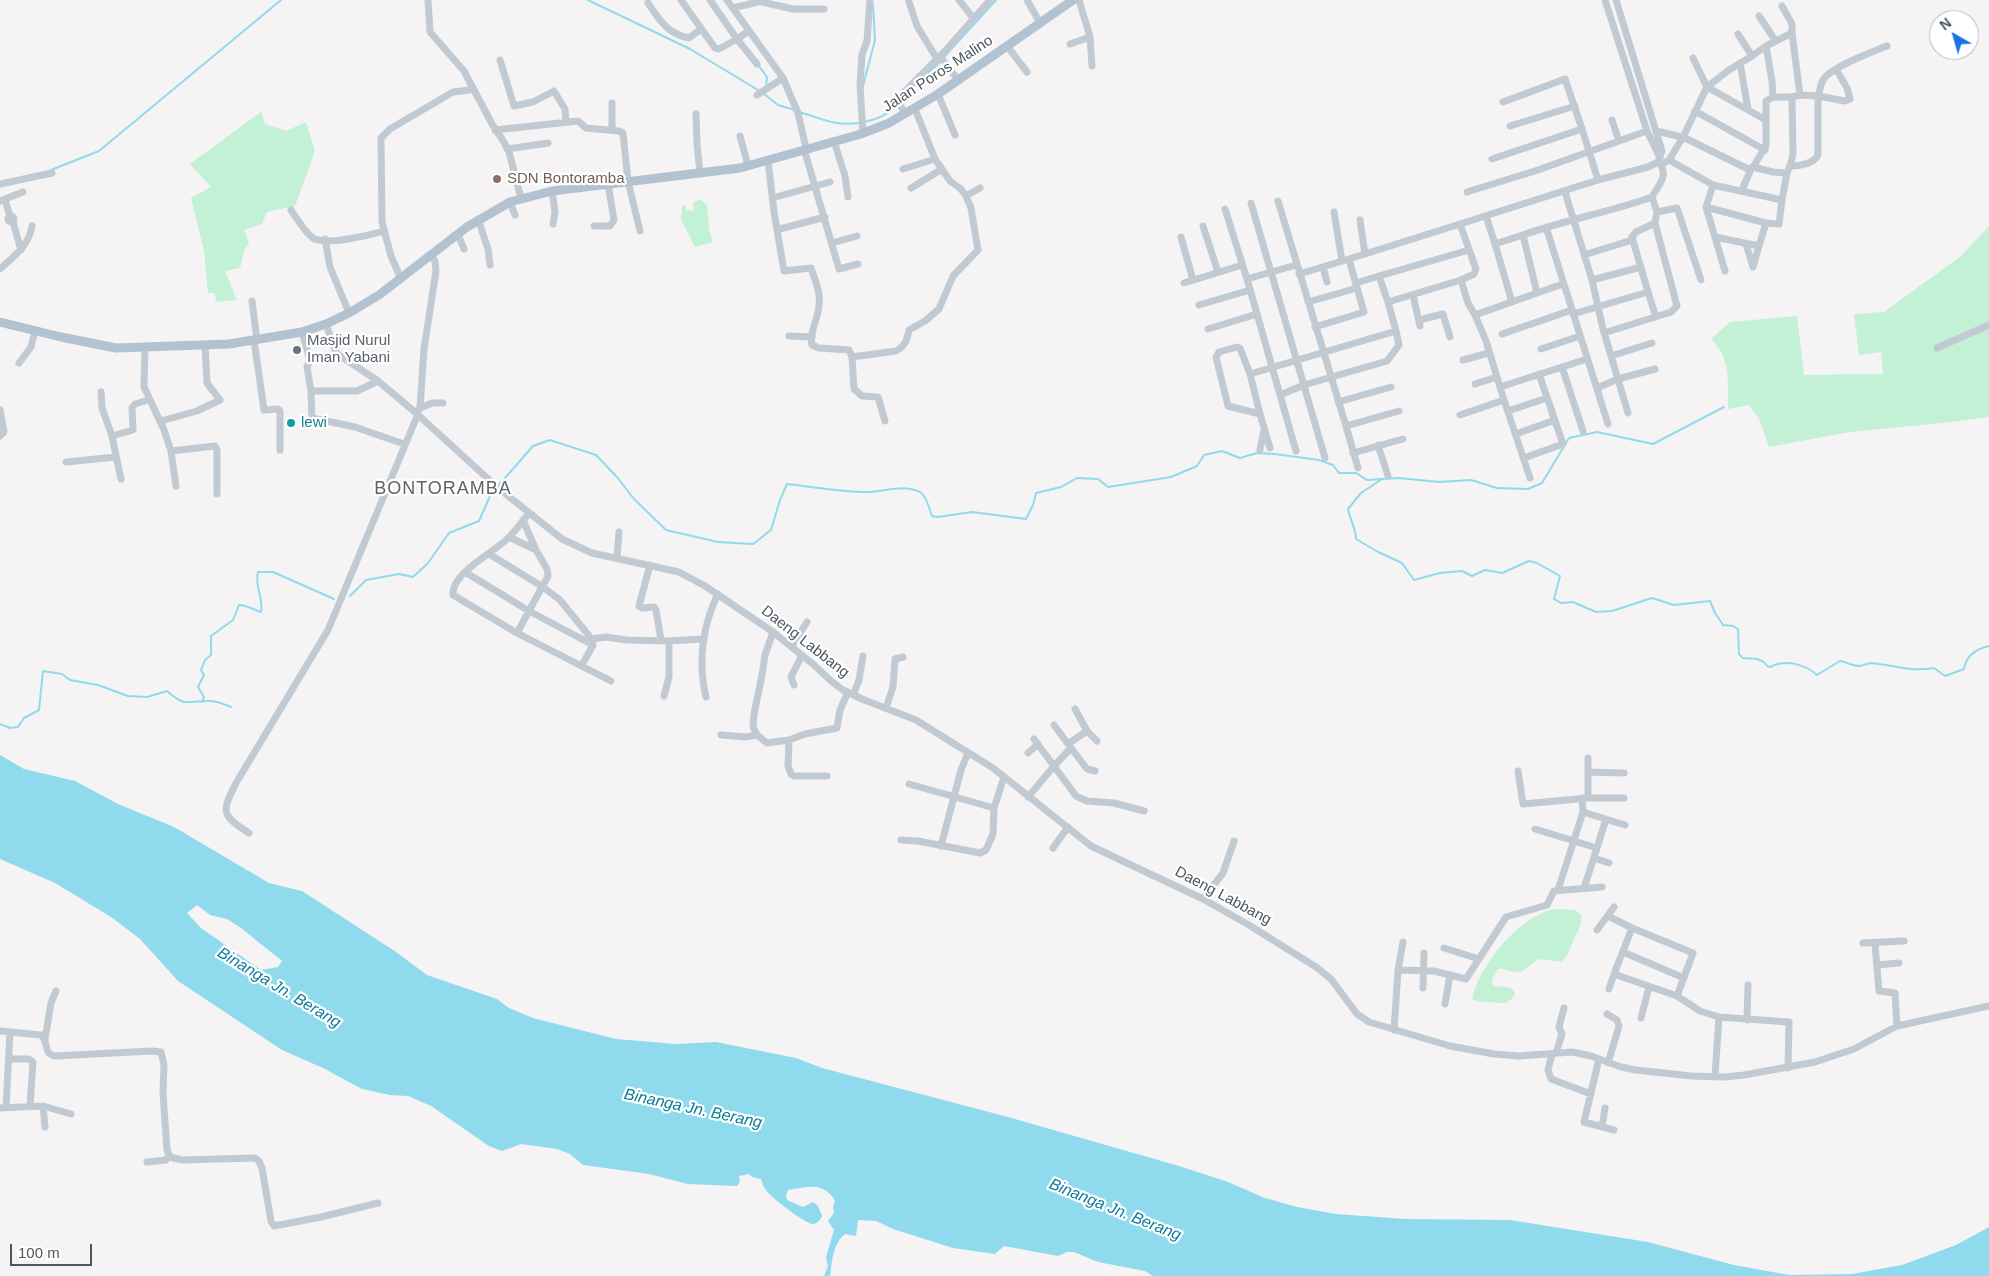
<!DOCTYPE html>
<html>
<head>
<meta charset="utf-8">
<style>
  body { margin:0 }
  #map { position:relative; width:1989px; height:1276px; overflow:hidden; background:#f5f3f3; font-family:Arial,sans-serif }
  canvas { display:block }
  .north { position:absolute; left:1929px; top:10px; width:50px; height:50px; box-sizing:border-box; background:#fff; border:1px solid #b7bbc0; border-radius:50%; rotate:322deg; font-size:14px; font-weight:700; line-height:20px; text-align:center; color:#4a5661 }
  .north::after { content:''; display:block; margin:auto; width:18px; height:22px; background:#1a73e8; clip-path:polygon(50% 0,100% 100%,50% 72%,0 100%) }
  .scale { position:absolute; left:10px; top:1244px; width:82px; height:22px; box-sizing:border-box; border:2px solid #4a5661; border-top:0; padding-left:6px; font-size:15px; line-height:18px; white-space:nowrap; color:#4a5661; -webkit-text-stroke:4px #fff; paint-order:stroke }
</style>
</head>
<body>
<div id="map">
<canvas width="1989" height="1276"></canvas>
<div class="north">N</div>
<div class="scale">100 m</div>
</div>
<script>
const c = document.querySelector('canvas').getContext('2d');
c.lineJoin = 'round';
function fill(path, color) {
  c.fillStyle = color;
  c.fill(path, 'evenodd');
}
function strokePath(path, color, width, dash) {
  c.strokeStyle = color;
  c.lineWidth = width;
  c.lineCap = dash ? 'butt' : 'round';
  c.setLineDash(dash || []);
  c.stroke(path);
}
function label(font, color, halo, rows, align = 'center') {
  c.font = font + ' Arial,sans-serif';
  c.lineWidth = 4.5;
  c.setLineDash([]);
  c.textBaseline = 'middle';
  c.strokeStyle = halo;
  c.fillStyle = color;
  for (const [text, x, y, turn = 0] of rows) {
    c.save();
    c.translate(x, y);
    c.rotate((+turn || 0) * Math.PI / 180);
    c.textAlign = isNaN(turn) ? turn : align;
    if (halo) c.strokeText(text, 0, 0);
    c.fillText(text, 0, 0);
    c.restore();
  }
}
const green = new Path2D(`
  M 261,112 L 265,124 L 286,131 L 306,122 L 315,151 L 295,206 L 267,212 L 262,224 L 244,230 L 249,243 L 244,251 L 240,268 L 225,271 L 237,300 L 216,302 L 215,293 L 208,293 L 204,251 L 191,198 L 211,187 L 190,164 Z
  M 700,199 L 707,205 L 709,229 L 713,242 L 695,247 L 681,219 L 682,206 L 685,205 L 687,211 L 694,210 L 693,203 Z
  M 1989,226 L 1989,417 L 1951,422 L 1850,432 L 1769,447 L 1759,419 L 1749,405 L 1728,409 C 1728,385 1731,356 1711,339 L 1730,322 L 1797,316 L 1804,375 L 1883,374 L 1881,352 L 1859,355 L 1854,314 L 1884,312 L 1961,256 Z
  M 1555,909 L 1575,910 L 1581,915 L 1581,924 L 1567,955 L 1562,962 L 1539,959 C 1533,962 1525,972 1518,972 C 1512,973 1505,968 1498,969 L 1492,980 L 1493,986 C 1501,987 1512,985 1515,994 C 1509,1006 1500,1003 1489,1002 C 1483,1001 1478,1002 1472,999 C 1480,964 1519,916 1555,909 Z`);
const water = new Path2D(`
  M 0,755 L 24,769 L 75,781 L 118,804 L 174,827 L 269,883 L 302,891 L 396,952 L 427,975 L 497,999 L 509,1008 L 533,1018 L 616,1039 L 676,1044 L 716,1042 L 796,1058 L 822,1068 L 1008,1117 L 1179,1166 L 1228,1182 L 1265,1198 L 1297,1207 L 1336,1214 L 1406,1219 L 1510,1220 L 1648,1242 L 1734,1265 L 1789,1275 L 1852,1274 L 1902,1265 L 1956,1245 L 1989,1227 L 1989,1276 L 1153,1276 L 1145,1271 L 1098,1262 L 1074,1252 L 1067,1252 L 1058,1256 L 1004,1246 L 995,1254 L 953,1248 L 893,1229 L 876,1221 L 858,1220 L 856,1236 L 845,1234 C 833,1243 832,1262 830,1276 L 824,1276 L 828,1266 L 826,1257 L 834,1230 L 828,1221 L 834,1213 L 833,1208 L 835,1200 C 822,1181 807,1187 788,1190 L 786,1195 L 787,1200 L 803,1207 L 813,1202 L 818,1206 L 822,1216 C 820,1220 817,1224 813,1224 C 807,1225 770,1197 766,1190 C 763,1187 762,1182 761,1179 L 752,1177 L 749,1174 L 739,1176 L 740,1182 L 737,1186 L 688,1184 L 649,1174 L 583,1165 L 570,1154 L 557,1149 L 521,1144 L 502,1151 L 489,1146 L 431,1106 L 408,1096 L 390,1095 L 362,1089 L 323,1068 L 282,1050 L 178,981 L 140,939 L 111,917 L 55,883 L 0,859 ZM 197,905 L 210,915 L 227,919 L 241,928 L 282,961 L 278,967 L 261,970 L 201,928 L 187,913 Z`);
const stream = new Path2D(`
  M 588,0 L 690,49 L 758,90
  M 944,57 L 996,0
  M 759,66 L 767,77 L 766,86
  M 923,78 L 941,61
  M 863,86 L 875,40 L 873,5
  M 764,94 L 778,105 L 795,110
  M 900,102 L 912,89
  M 799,112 C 824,119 833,126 860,123
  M 864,122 C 878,119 887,115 897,105
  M 51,170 L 99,151 L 281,0
  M 1382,479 L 1361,493 L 1348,509 C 1350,520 1356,529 1356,539 L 1378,552 L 1402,563 L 1414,580 L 1440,573 L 1462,571 L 1472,576 L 1485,570 L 1502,573 L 1529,561 L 1537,563 L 1560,576 L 1554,599 L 1561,603 L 1573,602 L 1596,612 L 1612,611 L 1652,598 L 1674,605 L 1710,601 L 1715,613 L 1723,625 L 1733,626 L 1738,629 L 1739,654 L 1743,658 L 1757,659 L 1764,662 L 1767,666 L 1770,667 C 1785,659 1805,664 1817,675 L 1840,661 C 1846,662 1853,666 1860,666 C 1863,666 1867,663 1871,663 C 1895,665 1908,672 1934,668 L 1945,676 L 1964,669 C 1966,656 1976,649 1989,646
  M 498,486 L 533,446 L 550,440 L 596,455 L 617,477 L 634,499 L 666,530 L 718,542 L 753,544 L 771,530 L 780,500 L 787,484 C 813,487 837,491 863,492 C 882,493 902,483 920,492 C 927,496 929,509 932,516 L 938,517 L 972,512 L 1026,519 L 1033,505 L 1036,493 L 1061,487 L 1077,478 L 1098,479 L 1108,487 L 1171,477 L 1197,466 L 1204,455 L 1222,451 L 1240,458 L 1257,453 L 1275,454 L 1319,460 L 1333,465 L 1339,473 L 1356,473 L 1367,480 L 1399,478 L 1439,482 L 1471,480 L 1497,488 L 1528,489 L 1542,483 L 1569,438 L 1597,432 L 1653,444 L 1724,407
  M 350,596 L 366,580 L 399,574 L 413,577 L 428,563 L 449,533 L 479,521 L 490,496 L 495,490
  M 202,702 L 204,697 L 198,687 L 204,675 L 201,670 L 205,660 L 211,655 L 211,636 L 233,620 L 239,605 C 248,605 253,610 261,612 C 264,596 254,588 258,572 L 273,572 L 334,599
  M 0,724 L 10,728 L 18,727 L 24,718 L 39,710 L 43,671 L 62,674 L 70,680 L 98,685 L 128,696 L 147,697 L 167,691 C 187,709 188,700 211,701 C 218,701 225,705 231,707`);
const minor = new Path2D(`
  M 428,0 L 430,32 L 464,71 L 492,124 L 504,142 L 509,152 L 521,198
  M 681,0 L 715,48 L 719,49 L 737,39 L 757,64
  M 710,0 L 737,39 L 749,31
  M 727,0 L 783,78 L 798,113 L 806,148
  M 959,0 L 974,19
  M 1027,0 L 1040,23
  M 1079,0 L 1090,37 L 1092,66
  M 1605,0 L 1647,131 L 1660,158
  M 762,2 L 793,9 L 824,9
  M 909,2 L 917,26 L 937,59
  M 648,3 C 659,20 668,34 689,38 L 701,29
  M 733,8 L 766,0
  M 1759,16 L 1775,40
  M 1738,34 L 1752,56 L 1766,46
  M 1070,44 L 1090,37
  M 1007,46 L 1027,72
  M 940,56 L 958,80
  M 1693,58 L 1707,87 L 1766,120
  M 500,60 L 514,106 L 533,102 L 554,91 L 565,109 L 566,122
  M 1740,63 L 1748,109
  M 938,94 L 955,135
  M 757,95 L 783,78
  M 1800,95 L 1818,96 C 1820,91 1820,85 1823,80 C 1831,67 1872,52 1887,46
  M 1773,97 L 1772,81 L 1766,46 L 1792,33
  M 1503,102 L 1565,79 L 1582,129
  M 612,103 L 612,130
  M 1695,111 L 1765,150
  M 696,114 L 697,144 L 700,173
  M 905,114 L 897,99 L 945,51 L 990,0
  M 1612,120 L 1619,141
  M 1510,126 L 1575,106
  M 495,130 L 578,121 L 586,128 L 619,131 L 623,133 L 628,181 L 640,231
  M 1656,131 L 1682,137
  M 863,133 L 860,85 L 862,55 L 867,41 L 870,0
  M 740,136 L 748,166
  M 1683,137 L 1707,87 L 1729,70 L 1752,56
  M 834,141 L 845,176 L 848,197
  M 507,149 L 548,143
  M 804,149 L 839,269 L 858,264
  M 1492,159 L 1582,129 L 1598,180
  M 768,160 L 774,212 L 784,271 L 811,268 C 815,280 821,293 819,306 C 818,319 809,333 812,345 L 819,348 L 849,350 L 852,357 L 854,389 L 862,396 L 878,397 L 885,421
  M 1669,160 L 1683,137 L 1746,168 L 1751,169 L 1753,167 L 1773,172 L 1787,173
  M 1661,165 L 1669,160 L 1713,185 L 1706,207 L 1725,271
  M 1790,166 C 1799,166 1814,164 1818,155 L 1818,96 L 1845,101 L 1850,99 L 1847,88 L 1836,69
  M 1753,167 L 1766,146 L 1766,101 L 1773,97 L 1792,97
  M 903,169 L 935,159
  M 0,184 L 52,173
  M 1713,185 L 1782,200 L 1787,173 L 1791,163 L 1793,154 L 1792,97 L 1800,95 L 1792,33 L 1792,24 L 1782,6
  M 911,188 L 942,169
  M 1742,190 L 1751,169
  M 552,191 L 555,212 L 553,224
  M 1467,192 L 1538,170 L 1647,131
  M 1565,192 L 1592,280 L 1603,329 L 1628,413
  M 966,196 L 980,188
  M 776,197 L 830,182
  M 5,200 L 10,216
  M 0,201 L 23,192
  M 1278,201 L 1346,426 L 1399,411
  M 510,202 L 515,215
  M 1251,203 L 1325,458
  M 1706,207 L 1766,223 L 1759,246 L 1715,237
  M 1225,209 L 1247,279
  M 291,210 C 297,219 304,231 313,238 C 326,246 370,235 384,231
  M 1334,212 L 1342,261
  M 1657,212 L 1677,208 L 1701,280
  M8 219a3 3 0 1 1 6 0a3 3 0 1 1-6 0Z
  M 1486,216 L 1495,244
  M 478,219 L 488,249 L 490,265
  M 1360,220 L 1365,254
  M 13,222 L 21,250
  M 1766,223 L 1779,224 L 1782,200
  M 594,226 L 610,226 L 614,220 L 608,184
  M 1203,226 L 1218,272
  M 1546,227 L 1608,424
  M 780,229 L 825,217
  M 458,234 L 464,249
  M 1181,237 L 1193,280
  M 325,239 L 330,267 L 349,313
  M 832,243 L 857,236
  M 1746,244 L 1753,267 L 1759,246
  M 1584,255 L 1632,240
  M 1349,259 L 1460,224
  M 1323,267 L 1327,282
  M 0,269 C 14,256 29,246 32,226
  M 1299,274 L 1349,259 L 1357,288
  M 401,279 L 391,256 L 382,222 L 381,138 L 390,129 L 453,92 L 470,90
  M 1461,280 L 1474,274 L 1476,269 L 1460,224 L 1598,180 L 1648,167 L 1658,162 L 1662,151 L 1616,0
  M 1592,280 L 1641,267
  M 1184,283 L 1242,265
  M 1356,283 L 1379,276
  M 1648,292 L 1656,317
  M 1537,293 L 1563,284
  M 1413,295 L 1420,326
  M 252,301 L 257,340
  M 1308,302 L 1357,288 L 1364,312 L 1315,327
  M 1388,302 L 1379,276 L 1469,250
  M 1512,302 L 1495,244 L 1523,235
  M 1199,305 L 1250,290
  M 1573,314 L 1648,292 L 1632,237 L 1636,232 L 1655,223
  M 1419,320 L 1443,314 L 1450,337
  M 326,324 L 336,353 L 378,381 L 416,413 L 497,487 L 562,539 L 592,553 L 679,572 L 705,586 L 773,632 L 814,665 L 831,681 L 843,690 L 862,699 L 916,720 L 993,768 L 1091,846 L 1203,899 L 1249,925 L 1316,967 L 1331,979 L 1357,1014 L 1369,1022 L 1450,1046 L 1494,1054 L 1519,1056 L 1572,1052 L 1591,1056 L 1621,1067 L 1636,1070 L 1691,1076 L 1725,1077 L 1744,1075 L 1815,1062 L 1854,1049 L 1897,1026 L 1989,1006
  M 1208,329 L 1257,314
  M 302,332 L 310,360 L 307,367 L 311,391 L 357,391 L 378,381
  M 1604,333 L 1671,312 L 1677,306 L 1655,223 L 1657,212 L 1652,197 C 1659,184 1670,175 1658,162
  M 1502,334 L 1572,310
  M 789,336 L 812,337
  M 254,340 L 264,410 L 278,409 L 280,411 L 280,450
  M 145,348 L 144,387 L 164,430 L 171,451 L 176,486
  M 1937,348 L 1989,325
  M 1541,349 L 1580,336
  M 1611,356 L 1652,343
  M 852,357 L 896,351 C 905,346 907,340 909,330 L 925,321 L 939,309 L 953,276 L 978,250 L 971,208 L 966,196 L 961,189 L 950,181 L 935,159 L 915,109
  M 1463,360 L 1489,353
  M 19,363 L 31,347 L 35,331
  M 1562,367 L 1583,431
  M 1250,374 L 1396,331 L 1388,302 L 1461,280 L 1468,303 L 1475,315 L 1537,293 L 1523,235 C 1565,220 1610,212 1652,197
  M 1475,384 L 1497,377
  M 1500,387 L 1587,359
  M 1597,388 L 1618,379 L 1655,369
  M 311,391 L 312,418 L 355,427 L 404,444
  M 101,392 L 102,408 L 112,436
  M 1280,395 L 1304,385 L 1387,361 L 1399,345 L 1396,331
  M 1504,400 L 1530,478
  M 1338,402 L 1391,387
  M 420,408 L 432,403 L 443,403
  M 0,410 L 4,432 L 0,436
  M 1508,411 L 1547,398
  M 416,413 L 420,408 L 424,349 L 436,271 L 435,261 L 431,255
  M 1260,414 L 1250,374 L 1240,348 L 1237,347 L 1219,352 L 1216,357 L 1228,406 L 1260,414 L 1270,448
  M 1460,415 L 1504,400 L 1486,341 L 1475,315
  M 161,421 L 197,411 L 220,400 L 207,383 L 205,345
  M 1346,426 L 1358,468
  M 1516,434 L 1555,420
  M 1378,445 L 1388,476
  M 1260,450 L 1264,430
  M 171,451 L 215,446 L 217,450 L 217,494
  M 1296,451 L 1247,279 L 1296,265
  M 1353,453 L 1403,439
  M 1524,458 L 1563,444 L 1539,374
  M 66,462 L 116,457
  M 121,479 L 112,436 L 133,430 L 132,408 L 135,404 L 149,400
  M 529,513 C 522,522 515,532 506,540 C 492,553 451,574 453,595 L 517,633 L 611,681
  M 509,537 L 536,550
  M 489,554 L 543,587 L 560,600 L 590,637 L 593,645
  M 617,558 L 619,532
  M 650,565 L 639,606 L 642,608 L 654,607 L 656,610 L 661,640
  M 465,572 L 529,611 L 593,645 L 582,665
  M 773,632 L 765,655 L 762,675 L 754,714 L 753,727 L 757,735 L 767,743 L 789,740 L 805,734 L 837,728 L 840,710 L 848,692
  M 517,633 L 548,576 L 547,569 L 536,550 L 523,520
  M 591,639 L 606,637 L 626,640 L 669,641 L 669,677 L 664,696
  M 669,641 L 703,639
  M 792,646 L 807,622
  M 794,685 L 791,677 L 802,655
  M 853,695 L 859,680 L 863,656
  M 706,697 C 698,663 702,626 718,594
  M 886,708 L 893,687 L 895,659 L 903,657
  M 1075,709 L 1087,731 L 1097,741
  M 721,735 L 745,737 L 757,735
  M 1034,739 L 1076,796 L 1087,801 L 1114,803 L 1144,811
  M 789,740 L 788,766 L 791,774 L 794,776 L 827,776
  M 1068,744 L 1087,731
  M 1071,748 L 1087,769 L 1095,771
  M 1028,753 L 1038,744
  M 1518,771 L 1523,804 L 1588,798 L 1624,798
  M 1588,772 L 1624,773
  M 1028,797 L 1054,766 L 1071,748 L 1054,725
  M 1588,798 L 1588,758
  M 994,808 L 1004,777
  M 1583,812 L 1625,825
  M 1535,829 L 1597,848 L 1584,888
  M 249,833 C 220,814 222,812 236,783 L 328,630 L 418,414
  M 901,840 L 918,841 L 980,853 L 986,850 L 993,834 L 994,808 L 909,784
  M 941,846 L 961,770 L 968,753
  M 1053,848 L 1068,827
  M 1597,848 L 1606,819
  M 1594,858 L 1609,863
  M 1558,890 L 1583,812 L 1582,798
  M 1203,899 L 1223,873 L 1234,841
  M 1608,916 L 1632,928 L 1614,974 L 1677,996 L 1700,1011 L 1719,1017 L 1789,1022 L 1788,1068
  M 1632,928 L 1693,953 L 1677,996
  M 1597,930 L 1614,907
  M 1863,943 L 1904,941
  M 1875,944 L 1879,991 L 1895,993 L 1897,1026
  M 1444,948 L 1479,959
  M 1623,952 L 1684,978
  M 1877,965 L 1899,963
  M 1398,970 L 1434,971 L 1466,979 L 1506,917 L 1547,905 L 1554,891 L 1602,887
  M 1423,988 L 1424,953
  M 1609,989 L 1614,974
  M 1445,1004 L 1450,975
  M 1607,1014 L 1617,1020 L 1619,1026 L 1608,1063
  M 1641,1018 L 1649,987
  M 1747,1020 L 1748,985
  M 1394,1030 L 1398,970 L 1403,942
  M 0,1031 L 41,1035 C 49,1042 43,1054 55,1056 L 152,1051 L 161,1052 L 164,1065 L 163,1093 L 167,1150 L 170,1157 L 182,1160 L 255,1158 L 259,1161 L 262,1168 L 271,1221 L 274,1226 L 321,1217 L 378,1203
  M 45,1039 L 51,1003 L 56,991
  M 1556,1053 L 1562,1034 L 1559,1027 L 1564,1008
  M 1552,1054 L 1548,1070 L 1551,1079 L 1591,1094
  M 9,1059 L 29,1059 L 33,1062 L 30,1106
  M 1599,1059 L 1584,1122 L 1614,1130
  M 1715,1076 L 1719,1017
  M 43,1106 L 45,1127
  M 6,1107 L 10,1032
  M 0,1108 L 43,1106 L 71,1114
  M 1602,1127 L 1605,1108
  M 147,1162 L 166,1160 L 169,1155`);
const major = new Path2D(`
  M 0,322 L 61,337 L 116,348 L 229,344 L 302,332 L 326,324 L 349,313 L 379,295 L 467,227 L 510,202 L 552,191 L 740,168 L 861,134 L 889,123 L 938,94 L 1073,0`);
const markers = [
  [497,179,5,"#8d6e63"],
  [297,350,5,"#6b7280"],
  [291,423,5,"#0f9aa8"]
];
const streetNames = [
  ["Jalan Poros Malino",938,74,-33],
  ["Daeng Labbang",805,642,38],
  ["Daeng Labbang",1223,896,28]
];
const educationNames = [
  ["SDN Bontoramba",507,179]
];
const worshipNames = [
  ["Masjid Nurul",307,341],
  ["Iman Yabani",307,358]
];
const cultureNames = [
  ["lewi",301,423]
];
const waterNames = [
  ["Binanga Jn. Berang",279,988,31],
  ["Binanga Jn. Berang",693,1109,12],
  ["Binanga Jn. Berang",1115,1210,22]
];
const quarterNames = [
  ["BONTORAMBA",443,489]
];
fill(green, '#c3f1d5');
fill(water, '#90daee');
strokePath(stream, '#90daee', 2);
strokePath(minor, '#c1cad2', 7);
strokePath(major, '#b3c2d1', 9);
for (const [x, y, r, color] of markers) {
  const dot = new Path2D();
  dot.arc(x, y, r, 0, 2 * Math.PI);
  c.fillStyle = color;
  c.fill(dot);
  strokePath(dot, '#fff', 2);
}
label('15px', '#4a5661', '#fff', streetNames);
label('15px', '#785e54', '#fff', educationNames, 'left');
label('15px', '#5b616d', '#fff', worshipNames, 'left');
label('15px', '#0d838f', '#fff', cultureNames, 'left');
label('italic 16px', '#0c7c9b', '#fff', waterNames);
c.letterSpacing = '1px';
label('18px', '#5f6368', '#fff', quarterNames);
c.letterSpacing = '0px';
</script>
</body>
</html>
